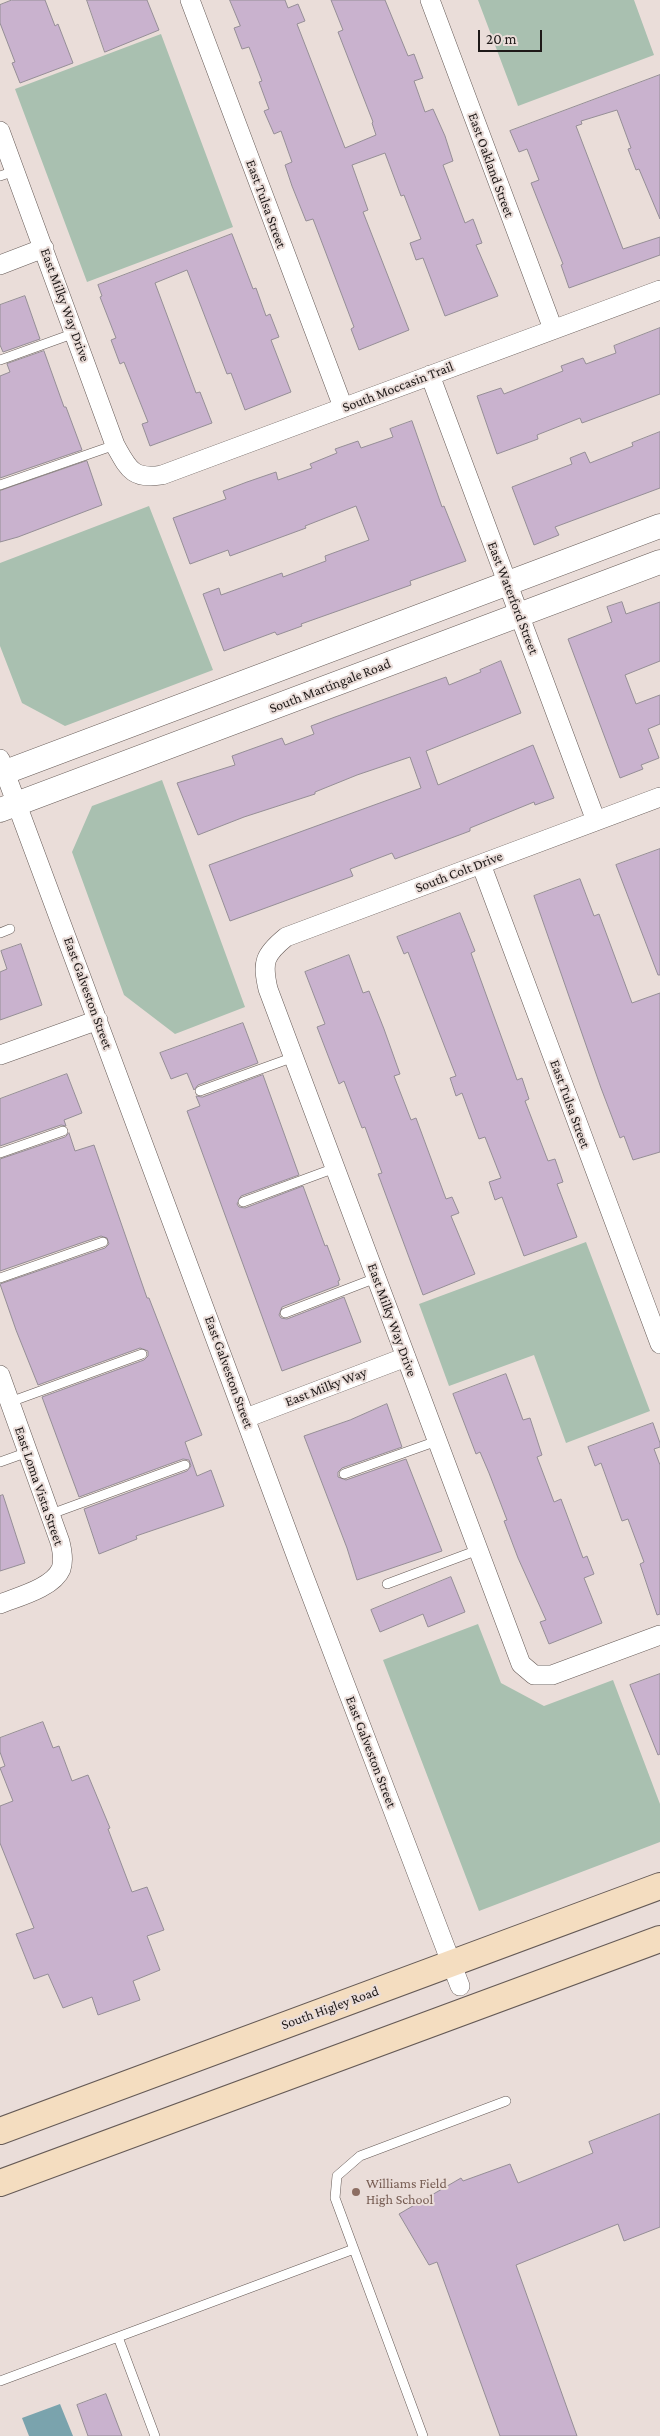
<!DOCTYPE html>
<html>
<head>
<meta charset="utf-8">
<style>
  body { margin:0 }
  #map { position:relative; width:660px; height:2436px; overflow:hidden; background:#eaddd9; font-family:"Crimson Pro",serif }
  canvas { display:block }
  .scale { position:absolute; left:478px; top:30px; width:64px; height:22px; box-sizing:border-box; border:2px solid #1e1918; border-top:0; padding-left:6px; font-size:15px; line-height:18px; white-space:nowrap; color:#1e1918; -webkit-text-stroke:4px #eaddd9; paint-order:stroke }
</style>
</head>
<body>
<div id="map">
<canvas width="660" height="2436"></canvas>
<div class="scale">20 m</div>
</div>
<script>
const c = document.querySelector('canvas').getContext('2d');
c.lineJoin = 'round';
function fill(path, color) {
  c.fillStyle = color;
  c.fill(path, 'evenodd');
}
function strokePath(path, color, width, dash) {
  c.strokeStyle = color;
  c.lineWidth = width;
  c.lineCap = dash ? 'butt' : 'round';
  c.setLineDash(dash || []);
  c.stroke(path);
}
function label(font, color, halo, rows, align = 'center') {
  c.font = font + ' "Crimson Pro",serif';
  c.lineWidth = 4;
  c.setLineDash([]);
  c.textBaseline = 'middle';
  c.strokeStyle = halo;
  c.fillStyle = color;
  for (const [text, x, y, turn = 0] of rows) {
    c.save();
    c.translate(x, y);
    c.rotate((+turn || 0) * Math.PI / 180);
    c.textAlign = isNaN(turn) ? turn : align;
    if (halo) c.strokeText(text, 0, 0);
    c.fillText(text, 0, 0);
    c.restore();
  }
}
const green = new Path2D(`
  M 478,0 L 634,0 L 654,55 L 518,106 Z
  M 161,34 L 233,227 L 87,282 L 15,89 Z
  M 149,506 L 213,670 L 65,726 L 22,703 L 0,646 L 0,563 Z
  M 162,780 L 245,1007 L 175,1034 L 124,995 L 72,852 L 92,806 Z
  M 586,1242 L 650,1411 L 566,1443 L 534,1355 L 449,1386 L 419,1304 Z
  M 478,1624 L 501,1683 L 544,1706 L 613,1680 L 660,1804 L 660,1842 L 479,1911 L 383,1660 Z`);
const water = new Path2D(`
  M 60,2404 L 73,2436 L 29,2436 L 22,2418 Z`);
const building = new Path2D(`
  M 12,0 L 45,0 L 55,26 L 58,24 L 73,63 L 20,83 L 12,63 L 15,62 L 0,23 L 0,5 Z
  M 87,0 L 147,0 L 159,30 L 105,52 Z
  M 230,0 L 285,0 L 288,8 L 298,4 L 305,21 L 297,24 L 345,148 L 376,135 L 372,123 L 373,122 L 338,32 L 343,30 L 331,0 L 385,0 L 408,56 L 414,54 L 423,78 L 414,81 L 425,112 L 433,109 L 445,136 L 453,161 L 443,165 L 465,223 L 473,219 L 482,243 L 476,245 L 498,296 L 445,316 L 423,258 L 416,260 L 410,243 L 421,239 L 404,195 L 401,196 L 385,153 L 352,165 L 368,210 L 363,212 L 409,330 L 359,350 L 351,329 L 354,327 L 313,219 L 306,221 L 292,186 L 285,165 L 292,162 L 281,131 L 274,134 L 264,111 L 269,109 L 259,82 L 262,81 L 249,47 L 242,49 L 234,28 L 240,26 Z
  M 660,75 L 660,219 L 639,169 L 636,170 L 628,149 L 631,148 L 617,110 L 581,121 L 582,124 L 576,126 L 623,249 L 660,237 L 660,255 L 569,288 L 561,265 L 563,264 L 531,183 L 539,180 L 527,149 L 519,152 L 510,131 Z
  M 232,234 L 253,289 L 256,288 L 266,316 L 270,314 L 279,337 L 271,340 L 291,392 L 245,410 L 231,373 L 227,374 L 187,270 L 155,283 L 196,393 L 200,392 L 212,423 L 150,446 L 142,424 L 148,422 L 124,362 L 120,364 L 111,340 L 116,338 L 100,297 L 102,296 L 98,285 Z
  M 25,296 L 40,339 L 3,352 L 0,345 L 0,305 Z
  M 660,328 L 660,394 L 582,423 L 580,418 L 537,435 L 538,439 L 497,454 L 477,396 L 501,388 L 504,394 L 563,371 L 561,366 L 583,358 L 586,364 L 616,353 L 614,346 Z
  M 44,351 L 64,407 L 66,407 L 82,450 L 0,478 L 0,376 L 10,372 L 7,364 Z
  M 412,421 L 442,507 L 444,506 L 466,561 L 410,581 L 411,585 L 301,624 L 302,626 L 277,635 L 275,632 L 224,651 L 203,594 L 219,588 L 221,595 L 282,573 L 283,577 L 326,561 L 325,556 L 369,540 L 356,506 L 305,526 L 306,528 L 230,556 L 228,550 L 190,564 L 173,518 L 226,499 L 223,491 L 247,482 L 276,472 L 278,480 L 312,468 L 310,464 L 337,453 L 335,449 L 358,441 L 361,448 L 393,437 L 390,429 Z
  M 660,432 L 660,488 L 555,527 L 559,535 L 534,545 L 512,487 L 572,464 L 570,458 L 585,452 L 590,463 L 633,446 L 632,443 Z
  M 87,461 L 102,505 L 18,537 L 0,542 L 0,491 Z
  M 622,602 L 626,614 L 660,602 L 660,661 L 625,675 L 636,704 L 660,695 L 660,724 L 648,729 L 659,758 L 641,765 L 643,769 L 620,778 L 568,639 L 612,622 L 607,607 Z
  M 501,661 L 521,713 L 426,751 L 438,785 L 533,745 L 554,798 L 535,805 L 534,802 L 470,828 L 470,831 L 395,859 L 392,853 L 350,869 L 353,876 L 230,921 L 209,865 L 421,788 L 410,757 L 357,775 L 315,792 L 315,794 L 244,817 L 198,835 L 177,783 L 235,765 L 232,756 L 282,738 L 285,745 L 314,734 L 311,726 L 335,717 L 446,677 L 449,685 L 481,672 L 480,670 Z
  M 660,849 L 660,975 L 658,975 L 616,865 Z
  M 580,879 L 594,916 L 599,914 L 632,1003 L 660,993 L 660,1152 L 633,1160 L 624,1136 L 620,1138 L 601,1088 L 534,896 Z
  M 460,913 L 475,951 L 471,953 L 517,1080 L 522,1078 L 529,1099 L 525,1101 L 548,1161 L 555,1159 L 563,1182 L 557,1184 L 577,1237 L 524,1256 L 502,1197 L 495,1200 L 489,1182 L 501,1178 L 485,1137 L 479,1139 L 462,1093 L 456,1096 L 450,1078 L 456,1076 L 408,952 L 404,954 L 397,937 Z
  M 21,944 L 42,1005 L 0,1020 L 0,972 L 7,969 L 1,951 Z
  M 349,955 L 363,993 L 369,991 L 384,1029 L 400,1074 L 394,1076 L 411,1120 L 416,1118 L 446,1199 L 452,1197 L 459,1213 L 451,1216 L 475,1274 L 423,1295 L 378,1174 L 382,1173 L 365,1127 L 362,1128 L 344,1081 L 339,1084 L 317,1027 L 325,1024 L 305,972 Z
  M 243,1023 L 258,1063 L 198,1085 L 194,1090 L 187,1073 L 171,1079 L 160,1053 Z
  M 67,1074 L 82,1113 L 64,1120 L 66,1126 L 61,1125 L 0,1146 L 0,1099 Z
  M 263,1075 L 299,1175 L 241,1196 L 237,1204 L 239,1207 L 245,1208 L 303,1186 L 325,1246 L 327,1245 L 340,1280 L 338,1281 L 339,1285 L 282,1307 L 279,1315 L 281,1318 L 287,1319 L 344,1297 L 361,1342 L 282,1371 L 187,1111 L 200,1106 L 196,1096 L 202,1097 Z
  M 69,1133 L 75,1151 L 94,1145 L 147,1298 L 149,1298 L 202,1435 L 185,1442 L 197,1476 L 211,1470 L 224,1506 L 136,1536 L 137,1539 L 99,1554 L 84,1509 L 187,1471 L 191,1466 L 189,1460 L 183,1459 L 79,1497 L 42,1397 L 144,1360 L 148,1356 L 148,1351 L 140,1348 L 38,1385 L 16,1330 L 0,1284 L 105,1248 L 109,1244 L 107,1238 L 101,1236 L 0,1271 L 0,1159 L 65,1137 Z
  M 506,1374 L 523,1420 L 530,1418 L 542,1455 L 537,1457 L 554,1502 L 561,1499 L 583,1558 L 587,1556 L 594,1574 L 584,1578 L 602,1623 L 549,1644 L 540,1622 L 546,1620 L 518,1558 L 504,1521 L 507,1520 L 489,1473 L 480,1452 L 476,1454 L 453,1394 Z
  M 387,1404 L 402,1447 L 342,1468 L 338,1472 L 338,1477 L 346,1480 L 406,1459 L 442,1551 L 357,1580 L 347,1548 L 304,1436 L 350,1420 Z
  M 653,1423 L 660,1443 L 660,1447 L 654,1449 L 660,1465 L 660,1614 L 657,1615 L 640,1564 L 644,1562 L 628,1519 L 622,1521 L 601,1463 L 595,1466 L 588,1447 Z
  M 3,1495 L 25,1563 L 0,1571 L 0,1496 Z
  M 451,1577 L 465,1612 L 428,1627 L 423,1614 L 380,1632 L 371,1610 Z
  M 660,1674 L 660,1754 L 658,1755 L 630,1685 Z
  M 43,1722 L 53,1748 L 59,1746 L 72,1781 L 88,1775 L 110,1828 L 108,1829 L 132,1892 L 147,1887 L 164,1930 L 147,1936 L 160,1970 L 133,1981 L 140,2000 L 98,2015 L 92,1997 L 63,2008 L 48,1974 L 34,1979 L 16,1934 L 34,1928 L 0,1843 L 0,1806 L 13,1801 L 0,1768 L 5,1766 L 0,1752 L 0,1738 Z
  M 660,2114 L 660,2227 L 624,2241 L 618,2224 L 516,2265 L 577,2436 L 500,2436 L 437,2262 L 429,2265 L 399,2214 L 461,2178 L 463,2181 L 510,2164 L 518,2183 L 593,2153 L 589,2142 Z
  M 106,2394 L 122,2436 L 88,2436 L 77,2405 Z`);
const service = new Path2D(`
  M 0,176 L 15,171
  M 0,360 L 75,333
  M 0,485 L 115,445
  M 0,933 L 10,929
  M 200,1091 L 294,1057
  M 0,1153 L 63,1131
  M 243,1202 L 335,1168
  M 0,1278 L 103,1242
  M 285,1313 L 376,1278
  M 10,1402 L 142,1354
  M 0,1462 L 28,1452
  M 344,1474 L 437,1441
  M 51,1514 L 185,1465
  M 387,1584 L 478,1550
  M 0,2381 L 118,2337
  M 155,2436 L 118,2337 L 354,2249
  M 423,2436 L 335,2198 L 337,2176 L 360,2156 L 506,2101`);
const minor = new Path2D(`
  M 190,0 L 343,407
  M 430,0 L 553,329
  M 0,131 L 115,445 C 128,468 132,480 162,475 L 660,290
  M 0,265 L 44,248
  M 430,375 L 596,821
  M 0,759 L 300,1566 L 460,1986
  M 660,797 L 286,937 C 264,955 262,962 268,989 L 521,1664 L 534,1675 L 552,1675 L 660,1635
  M 481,864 L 660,1344
  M 0,1055 L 98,1020
  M 0,1375 L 60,1542 C 62,1550 64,1561 61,1569 C 53,1588 17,1597 0,1604
  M 246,1418 L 406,1357`);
const tertiary = new Path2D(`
  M 0,774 L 660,526
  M 0,810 L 660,562`);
const secondary = new Path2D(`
  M 0,2131 L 660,1886
  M 0,2183 L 660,1939`);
const markers = [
  [356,2192,5,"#8d6e63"]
];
const streetNames = [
  ["East Oakland Street",491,165,70],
  ["East Tulsa Street",266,204,70],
  ["East Milky Way Drive",65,305,70],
  ["South Moccasin Trail",398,387,-21],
  ["East Waterford Street",513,598,69],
  ["South Martingale Road",330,686,-21],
  ["South Colt Drive",459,872,-21],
  ["East Galveston Street",88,993,70],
  ["East Tulsa Street",570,1104,70],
  ["East Milky Way Drive",392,1320,70],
  ["East Galveston Street",229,1372,70],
  ["East Milky Way",326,1387,-21],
  ["East Loma Vista Street",39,1486,71],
  ["East Galveston Street",371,1752,69],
  ["South Higley Road",330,2008,-20]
];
const educationNames = [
  ["Williams Field",366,2184],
  ["High School",366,2200]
];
fill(green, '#a9c0b0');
fill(water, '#7aa3ad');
fill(building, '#c9b2ce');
strokePath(building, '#958e96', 1);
strokePath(service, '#655a56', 10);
strokePath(minor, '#655a56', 20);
strokePath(tertiary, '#655a56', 25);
strokePath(secondary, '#655a56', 28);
strokePath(service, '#fff', 9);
strokePath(minor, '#fff', 19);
strokePath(tertiary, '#fff', 24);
strokePath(secondary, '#f4ddc0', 26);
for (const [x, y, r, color] of markers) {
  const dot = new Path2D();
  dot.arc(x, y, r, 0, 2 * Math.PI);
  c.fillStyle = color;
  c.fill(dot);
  strokePath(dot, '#eaddd9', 2);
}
label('14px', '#1e1918', '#eaddd9', streetNames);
label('14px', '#785e54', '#eaddd9', educationNames, 'left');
</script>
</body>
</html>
